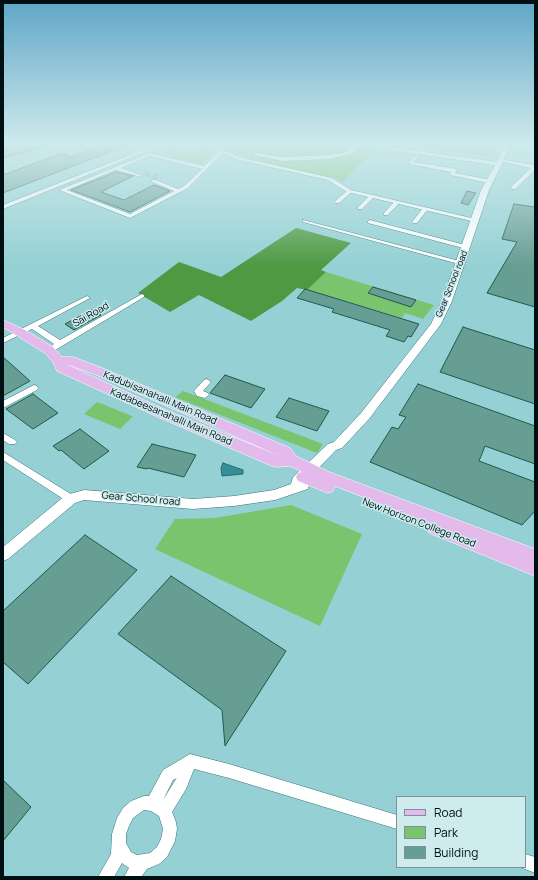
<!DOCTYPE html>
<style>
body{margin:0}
#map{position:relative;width:538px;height:880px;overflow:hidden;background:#95d1d4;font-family:Manrope,sans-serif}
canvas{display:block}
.frame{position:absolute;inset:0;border:4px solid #001012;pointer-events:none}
.legend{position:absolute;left:396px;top:796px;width:130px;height:72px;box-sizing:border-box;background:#ceebed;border:1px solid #7c9395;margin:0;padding:5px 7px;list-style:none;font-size:12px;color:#001012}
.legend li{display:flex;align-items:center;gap:8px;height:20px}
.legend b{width:20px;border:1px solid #7c9395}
</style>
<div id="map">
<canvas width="538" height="880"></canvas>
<div class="frame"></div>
<ul class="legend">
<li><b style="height:5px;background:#e3baeb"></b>Road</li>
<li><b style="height:11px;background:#7ac46d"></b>Park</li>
<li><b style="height:11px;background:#679e94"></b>Building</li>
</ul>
</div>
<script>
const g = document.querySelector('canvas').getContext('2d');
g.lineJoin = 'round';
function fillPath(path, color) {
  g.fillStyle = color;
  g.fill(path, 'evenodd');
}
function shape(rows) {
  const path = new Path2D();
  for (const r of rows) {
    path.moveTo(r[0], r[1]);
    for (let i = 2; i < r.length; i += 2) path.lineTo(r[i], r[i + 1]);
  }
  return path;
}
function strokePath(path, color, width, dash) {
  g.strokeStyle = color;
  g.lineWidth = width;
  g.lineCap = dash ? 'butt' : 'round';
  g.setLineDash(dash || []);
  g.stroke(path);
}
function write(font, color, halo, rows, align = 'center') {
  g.font = font + ' Manrope,sans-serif';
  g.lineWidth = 3;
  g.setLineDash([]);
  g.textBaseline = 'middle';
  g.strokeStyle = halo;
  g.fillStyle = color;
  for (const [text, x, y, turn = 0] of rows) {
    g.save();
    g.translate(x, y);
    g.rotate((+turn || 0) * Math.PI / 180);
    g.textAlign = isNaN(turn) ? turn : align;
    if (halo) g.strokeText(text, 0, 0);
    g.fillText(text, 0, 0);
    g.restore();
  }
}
fillPath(shape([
 [248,143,366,143,377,147,343,182,335,178,250,159,222,149],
 [392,143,496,143,491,151,496,152,494,157],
 [170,148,190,154,180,159,160,153],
 [205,148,215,151,201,164,181,159],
 [326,272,434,305,423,319,405,313,402,318,307,290],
 [183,391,323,444,317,453,175,397],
 [97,402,132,416,133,416,120,429,84,414],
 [291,505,362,534,320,626,155,549,175,519,215,518]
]), '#7ac46d');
fillPath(shape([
 [296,228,351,243,321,270,326,272,307,290,297,288,282,301,251,321,199,295,170,312,138,293,179,262,221,277]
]), '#4e9942');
const water = shape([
 [223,463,243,470,243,474,222,476,221,468,223,463]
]);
fillPath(water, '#339096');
strokePath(water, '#246a6e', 1);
const building = shape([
 [3,143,50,143,50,145,3,158,3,143],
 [105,143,133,143,3,193,3,175,62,153,71,157,105,143],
 [116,172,133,176,101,192,124,200,154,185,170,191,130,212,71,190,116,172],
 [467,191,476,193,468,205,461,203,467,191],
 [514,204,535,207,535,307,487,293,517,242,502,239,514,204],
 [373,287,416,300,411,307,368,293,373,287],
 [305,289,419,324,411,337,408,336,404,342,386,336,390,330,332,312,334,309,297,298,305,289],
 [92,310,101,315,74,330,65,324,92,310],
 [463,327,535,350,535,404,440,372,463,327],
 [3,357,30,381,3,396,3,357],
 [225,375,265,389,251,408,210,393,225,375],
 [418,384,535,426,535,464,485,446,479,461,535,482,535,511,522,525,370,462,392,427,398,429,406,417,399,415,418,384],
 [33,394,58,413,33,429,6,409,33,394],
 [289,398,329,411,317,431,276,417,289,398],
 [80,429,109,451,84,469,61,450,59,451,53,446,80,429],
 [152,444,196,455,184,477,148,468,147,469,137,467,152,444],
 [85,535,137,570,28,684,3,662,3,611,85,535],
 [171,576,286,651,225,746,222,710,118,634,171,576],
 [3,780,31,807,3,841,3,780]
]);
fillPath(building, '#679e94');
strokePath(building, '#1f584e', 1);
strokePath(shape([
 [145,173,161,178]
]), '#7fb4b7', 5.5, [5.5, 2.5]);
const minor = shape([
 [381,146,499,162,502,164,499,166,418,154,419,155,414,162,457,169,455,173,491,180,491,182,489,183,450,175,451,172,409,164,409,162,417,154,379,148,379,147,381,146],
 [220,151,224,152,188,188,130,218,59,190,150,153,204,166,220,151],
 [150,156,202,169,184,186,178,189,156,180,152,180,152,182,174,191,130,214,67,190,116,170,141,177,141,175,121,168,150,156],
 [499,159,535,165,535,170,515,189,511,189,511,187,531,168,499,161,499,159],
 [348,190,353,191,339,203,335,203,335,201,348,190],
 [370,195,375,196,362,209,358,209,358,207,370,195],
 [395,201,400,202,388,215,384,215,384,213,395,201],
 [423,208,428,209,417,223,413,223,412,222,423,208],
 [303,220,463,262,464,263,459,264,303,222,303,220],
 [370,220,469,246,470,247,467,249,368,223,368,221,370,220],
 [142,294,144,295,144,297,52,352,46,352,45,350,54,344,32,329,3,343,3,338,87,296,90,298,38,326,60,340,142,294],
 [207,379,211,382,203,391,208,393,209,395,205,398,197,396,194,391,204,380,207,379],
 [34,385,37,386,38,388,37,390,3,408,3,401,34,385],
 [3,433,15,440,17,442,15,444,9,444,3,440,3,433],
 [3,452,74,496,76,499,74,502,71,503,68,502,3,460,3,452],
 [190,754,229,764,397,815,397,829,229,778,194,769,186,789,172,812,176,822,177,829,175,841,167,857,159,864,147,869,141,877,124,877,129,868,122,863,114,877,98,877,111,854,112,834,117,818,123,808,131,801,144,796,149,796,163,770,190,754],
 [177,778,176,779,163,800,173,780,177,778],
 [144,810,151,811,159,816,163,829,161,839,157,847,150,853,137,855,131,852,126,843,126,834,129,826,133,818,144,810],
 [525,854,535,857,535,873,520,867,525,867,525,854]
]);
const tertiary = shape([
 [160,143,167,143,3,209,3,205,160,143],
 [198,143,205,143,243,158,332,178,351,190,480,220,476,222,347,192,328,180,239,160,198,143],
 [358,143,364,143,350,154,330,159,282,161,253,155,256,153,282,157,330,155,346,152,358,143]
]);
const secondary = shape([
 [504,143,510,143,504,160,489,190,452,301,441,324,369,419,342,448,336,450,306,481,309,485,308,489,275,500,234,506,193,509,84,500,75,503,8,559,3,561,3,547,66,495,84,490,193,499,234,496,274,490,291,484,293,477,328,444,334,442,361,413,431,324,442,301,481,190,498,160,504,143]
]);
const primary = shape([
 [3,320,25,330,53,347,62,357,73,357,102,368,290,448,296,456,329,472,535,549,535,576,429,533,427,528,430,523,335,486,333,491,328,493,298,481,296,477,298,473,302,472,290,466,277,467,272,466,158,417,57,371,53,362,45,353,3,327,3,320],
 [66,364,94,374,280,456,168,411,66,364]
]);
strokePath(minor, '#387275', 1);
strokePath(tertiary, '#387275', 1);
strokePath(secondary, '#387275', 1);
strokePath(primary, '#fff', 1);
fillPath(minor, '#fff');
fillPath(tertiary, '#fff');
fillPath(secondary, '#fff');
fillPath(primary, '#e3baeb');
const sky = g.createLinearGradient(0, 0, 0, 266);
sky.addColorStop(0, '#5fa6c7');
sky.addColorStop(0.54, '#cfeaec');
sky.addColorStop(1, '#cfeaec00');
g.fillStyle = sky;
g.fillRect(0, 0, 538, 266);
write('9px', '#001012', '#ceebed', [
 ["Gear School road",452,284,-68]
]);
write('10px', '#001012', '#ceebed', [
 ["Sai Road",91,315,-30],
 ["Kadubisanahalli Main Road",160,398,23],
 ["Kadabeesanahalli Main Road",171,417,23],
 ["Gear School road",141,499,5],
 ["New Horizon College Road",419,523,21]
]);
</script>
